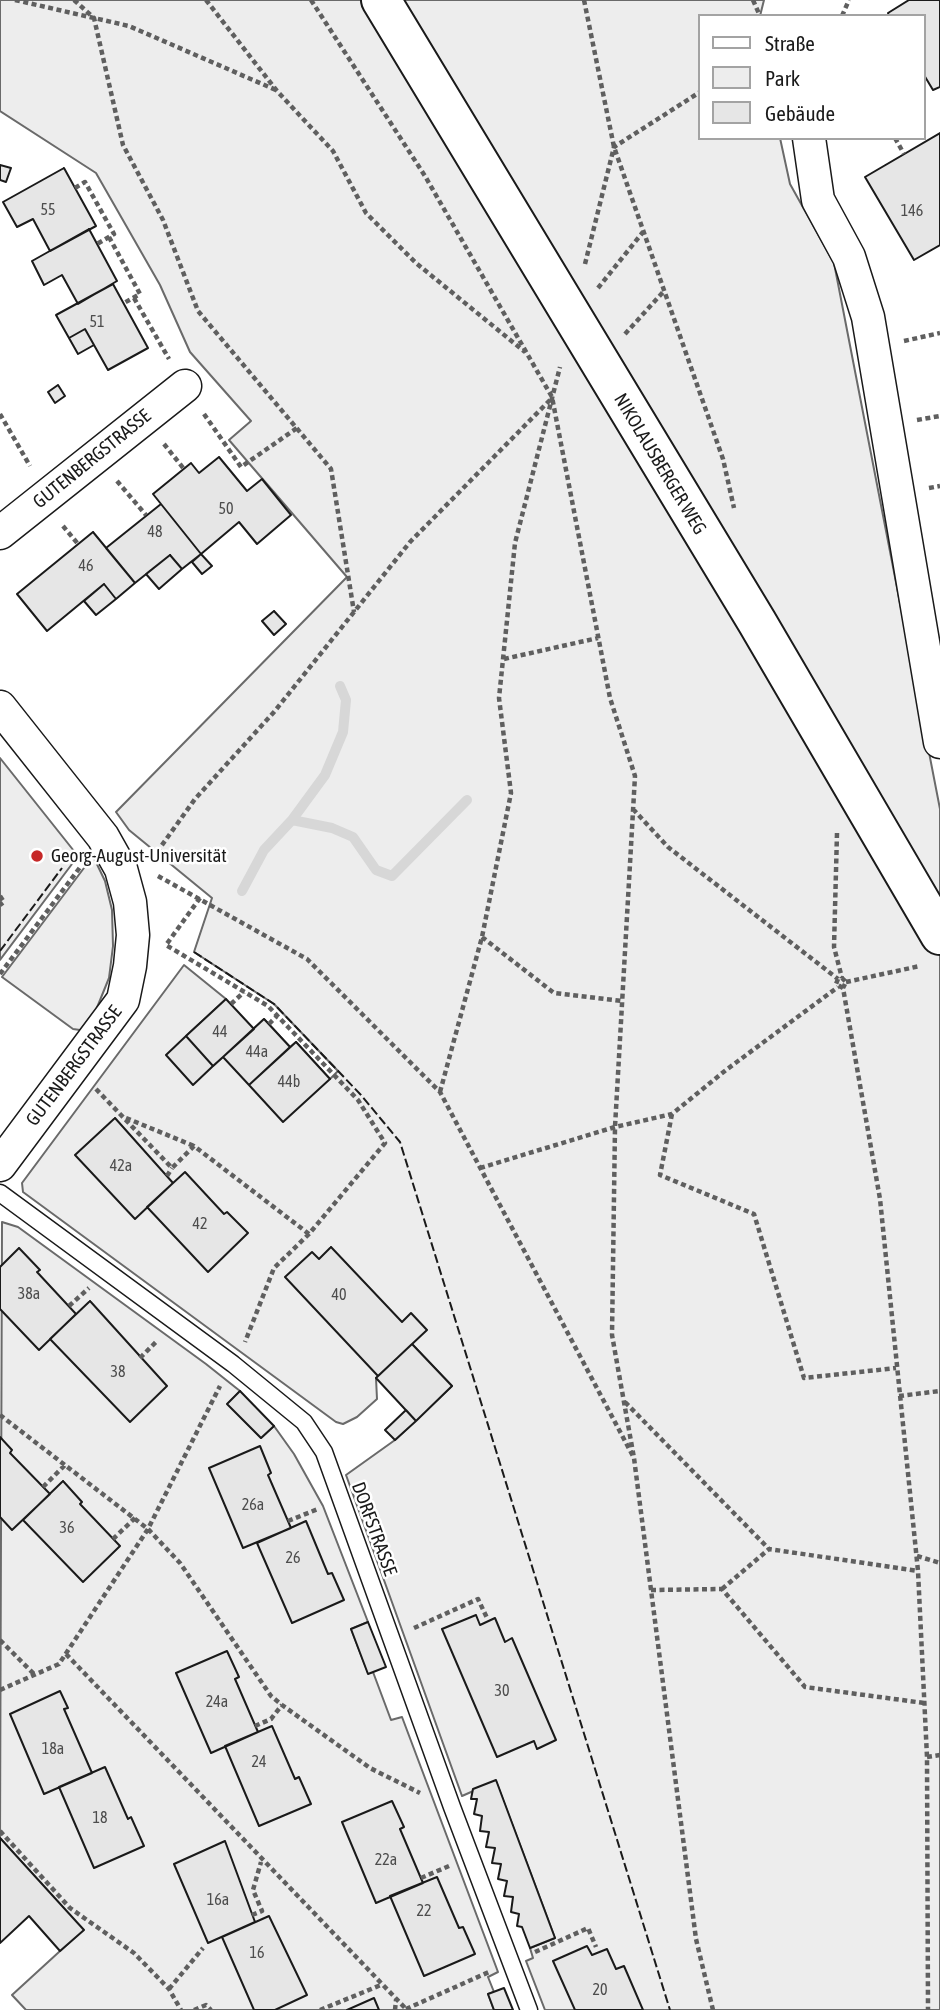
<!DOCTYPE html>
<meta charset="utf-8">
<style>
body{margin:0}
#map{position:relative;width:940px;height:2010px;overflow:hidden;background:#fff;font-family:"Asap Condensed",sans-serif}
canvas{display:block}
.legend{position:absolute;left:698px;top:14px;width:228px;height:126px;box-sizing:border-box;background:#fff;border:2px solid #a3a3a3;margin:0;padding:9px 12px;list-style:none;font-size:21px;color:#1a1a1a}
.legend li{display:flex;align-items:center;gap:14px;height:35px}
.legend b{width:35px;border:2px solid #a3a3a3}
</style>
<div id="map">
<canvas width="940" height="2010"></canvas>
<ul class="legend">
<li><b style="height:9px;background:#fff"></b>Straße</li>
<li><b style="height:19px;background:#ededed"></b>Park</li>
<li><b style="height:19px;background:#e6e6e6"></b>Gebäude</li>
</ul>
</div>
<script>
const g = document.querySelector('canvas').getContext('2d');
g.lineJoin = 'round';
function fillPath(path, color) {
  g.fillStyle = color;
  g.fill(path, 'evenodd');
}
function shape(rows) {
  const path = new Path2D();
  for (const r of rows) {
    path.moveTo(r[0], r[1]);
    for (let i = 2; i < r.length; i += 2) path.lineTo(r[i], r[i + 1]);
  }
  return path;
}
function strokePath(path, color, width, dash) {
  g.strokeStyle = color;
  g.lineWidth = width;
  g.lineCap = dash ? 'butt' : 'round';
  g.setLineDash(dash || []);
  g.stroke(path);
}
function write(font, color, halo, rows, align = 'center') {
  g.font = font + ' "Asap Condensed",sans-serif';
  g.lineWidth = 5;
  g.setLineDash([]);
  g.textBaseline = 'middle';
  g.strokeStyle = halo;
  g.fillStyle = color;
  for (const [text, x, y, turn = 0] of rows) {
    g.save();
    g.translate(x, y);
    g.rotate((+turn || 0) * Math.PI / 180);
    g.textAlign = isNaN(turn) ? turn : align;
    if (halo) g.strokeText(text, 0, 0);
    g.fillText(text, 0, 0);
    g.restore();
  }
}
const green = shape([
 [0,0,764,0,760,16,700,16,700,138,780,138,790,184,834,263,940,809,940,2010,545,2010,526,1961,533,1958,530,1948,555,1938,496,1781,462,1796,346,1475,395,1440,452,1386,412,1344,376,1378,377,1399,357,1417,343,1424,336,1422,23,1192,22,1183,184,965,226,999,186,1036,213,1066,264,1019,290,1047,296,1042,330,1079,338,1071,274,1004,194,952,212,898,129,830,116,812,347,577,229,440,251,421,190,352,160,285,96,173,0,111,0,0],
 [0,758,74,851,75,860,0,960,0,758],
 [93,856,105,881,112,910,113,946,109,978,96,1010,80,1030,73,1029,2,977,93,856],
 [2,1222,18,1227,206,1364,240,1391,228,1404,261,1438,274,1426,294,1454,323,1506,368,1622,351,1629,368,1673,373,1672,391,1720,402,1717,498,1972,488,1977,494,1992,488,1994,494,2010,26,2010,12,1995,83,1930,0,1838,2,1222]
]);
fillPath(green, '#ededed');
strokePath(green, '#6a6a6a', 2);
strokePath(shape([
 [292,820,332,828,353,837,376,870,392,876,467,800],
 [242,891,264,850,292,820,325,775,343,732,346,700,340,686]
]), '#d7d7d7', 10);
const building = shape([
 [909,0,940,0,940,87,933,90,924,75,924,16,889,16,888,13,909,0],
 [940,133,940,245,914,260,865,177,940,133],
 [0,165,11,168,6,182,0,180,0,165],
 [64,168,96,226,50,251,33,219,17,227,3,202,64,168],
 [89,229,117,281,78,304,62,275,44,285,32,261,89,229],
 [113,284,148,348,108,370,85,329,69,338,56,315,113,284],
 [85,329,94,345,78,354,69,338,85,329],
 [58,385,65,396,55,403,48,392,58,385],
 [219,457,247,491,262,479,291,515,257,544,239,522,201,554,153,494,191,463,199,473,219,457],
 [161,504,201,554,182,569,170,555,135,583,106,548,161,504],
 [93,532,135,583,116,599,104,584,47,631,17,594,93,532],
 [201,554,212,566,202,574,192,562,201,554],
 [170,555,182,569,159,589,146,574,170,555],
 [104,584,116,599,96,615,84,601,104,584],
 [274,611,286,624,274,635,262,621,274,611],
 [226,999,254,1029,213,1066,186,1036,226,999],
 [264,1019,290,1047,249,1085,223,1057,264,1019],
 [186,1036,213,1066,193,1085,166,1055,186,1036],
 [296,1042,330,1079,283,1122,249,1085,296,1042],
 [115,1118,173,1183,135,1219,75,1155,115,1118],
 [185,1172,224,1214,227,1212,248,1233,208,1272,147,1207,185,1172],
 [331,1247,402,1322,411,1313,427,1330,378,1376,285,1277,312,1252,319,1259,331,1247],
 [19,1248,40,1270,37,1272,76,1314,39,1350,0,1309,0,1267,19,1248],
 [90,1301,167,1386,130,1422,50,1339,90,1301],
 [412,1344,452,1386,416,1421,376,1378,412,1344],
 [240,1391,274,1426,261,1438,227,1404,240,1391],
 [406,1410,416,1421,395,1440,385,1430,406,1410],
 [0,1437,12,1450,10,1453,50,1494,12,1530,0,1517,0,1437],
 [260,1446,271,1473,268,1475,291,1528,243,1548,209,1468,260,1446],
 [63,1481,82,1502,80,1504,120,1546,83,1582,23,1520,63,1481],
 [306,1521,328,1574,332,1573,344,1600,292,1623,257,1543,306,1521],
 [476,1615,480,1625,495,1618,505,1642,512,1638,556,1740,537,1749,534,1741,497,1757,442,1629,476,1615],
 [368,1622,386,1667,368,1674,351,1629,368,1622],
 [227,1651,239,1677,235,1679,258,1732,211,1753,176,1673,227,1651],
 [60,1691,68,1708,64,1709,92,1773,44,1794,10,1714,60,1691],
 [272,1726,295,1779,299,1777,311,1804,259,1826,225,1746,272,1726],
 [105,1767,128,1819,131,1817,144,1846,94,1868,59,1787,105,1767],
 [496,1780,555,1938,530,1948,522,1927,517,1926,519,1914,511,1912,513,1897,504,1896,507,1881,498,1879,501,1864,492,1863,495,1848,486,1847,489,1832,480,1831,482,1816,474,1814,477,1799,471,1799,473,1789,496,1780],
 [392,1801,404,1827,400,1829,423,1883,376,1903,342,1822,392,1801],
 [0,1838,84,1930,60,1951,29,1916,0,1943,0,1838],
 [225,1841,255,1922,208,1943,174,1864,225,1841],
 [437,1877,459,1928,463,1927,475,1954,424,1976,390,1896,437,1877],
 [269,1916,307,1995,275,2010,254,2010,222,1937,269,1916],
 [587,1946,592,1955,607,1949,616,1969,624,1966,643,2010,575,2010,553,1961,587,1946],
 [504,1988,513,2010,494,2010,488,1994,504,1988],
 [374,1998,379,2010,347,2010,374,1998]
]);
fillPath(building, '#e6e6e6');
strokePath(building, '#1a1a1a', 2);
const service = shape([
 [0,1193,233,1364,304,1422,324,1452,452,1807,529,2010]
]);
const minor = shape([
 [809,138,818,200,849,257,868,317,940,742],
 [0,533,185,386],
 [0,707,103,837,121,869,130,902,133,935,130,966,123,1000,0,1165]
]);
const tertiary = shape([
 [381,0,757,622,940,935]
]);
strokePath(service, '#1a1a1a', 19);
strokePath(minor, '#1a1a1a', 35);
strokePath(tertiary, '#1a1a1a', 42);
strokePath(shape([
 [15,0,129,26,276,90],
 [74,0,94,18,123,145,163,220,198,311,331,469,354,612],
 [206,0,277,91,333,151,366,213,416,263,525,352],
 [311,0,425,176,552,397,610,698,635,776,615,1127,612,1335,634,1458],
 [584,0,614,147,723,459,734,508],
 [753,0,760,16],
 [842,16,849,0],
 [895,138,904,154],
 [75,188,85,182,114,234,97,244],
 [109,237,140,294,124,303],
 [585,264,614,147,700,92],
 [598,288,643,232],
 [134,298,169,359],
 [625,334,664,291],
 [904,341,940,333],
 [0,414,30,466],
 [204,414,241,467,297,428],
 [917,420,940,416],
 [164,444,184,469],
 [117,481,146,515],
 [929,488,940,486],
 [63,526,78,544],
 [504,659,598,638],
 [633,809,668,847,838,979],
 [837,833,834,947,842,978],
 [152,859,195,799,274,712,410,542,552,398],
 [158,876,307,959,440,1092,634,1458,696,1939,713,2010],
 [0,896,4,902,0,905],
 [200,898,166,945,268,1006,358,1100,385,1143,309,1234,274,1268,245,1342],
 [482,937,554,993,622,1001],
 [0,974,81,866],
 [846,982,920,966],
 [843,988,836,984,838,979,842,978,846,982,843,988,880,1199,918,1571,927,1757,928,2010],
 [231,1004,244,992],
 [269,1024,277,1016],
 [96,1089,172,1168,194,1146,309,1234],
 [440,1092,482,937,511,793,499,698,515,543,560,367],
 [672,1114,660,1175,754,1214,804,1378,896,1368],
 [126,1118,194,1146],
 [480,1168,615,1127,672,1114,726,1070,838,987],
 [167,1176,172,1168],
 [69,1306,89,1288],
 [140,1358,157,1341],
 [899,1396,940,1391],
 [625,1402,769,1549],
 [0,1415,148,1529,180,1563,271,1696,282,1705,370,1768,420,1793],
 [43,1487,67,1463],
 [288,1521,318,1509],
 [113,1539,135,1518],
 [917,1556,940,1563],
 [722,1589,769,1549,918,1571],
 [651,1590,722,1589,805,1687,924,1703],
 [414,1628,478,1599,487,1618],
 [0,1640,35,1675],
 [66,1654,407,2010],
 [0,1690,59,1664,148,1529,220,1386],
 [255,1726,271,1719,282,1705],
 [927,1757,940,1755],
 [0,1831,70,1908,134,1953,169,1989,181,2010],
 [421,1878,449,1866],
 [252,1915,262,1911,253,1890,261,1862],
 [535,1952,588,1928,596,1947],
 [169,1989,203,1948],
 [406,2009,489,1972],
 [194,2010,206,2005,211,2010],
 [320,2010,381,1985],
 [395,2010,396,2000]
]), '#5f5f5f', 4.5, [5, 3.5]);
strokePath(service, '#fff', 16);
strokePath(minor, '#fff', 32);
strokePath(tertiary, '#fff', 38);
strokePath(shape([
 [0,951,62,868],
 [194,952,274,1004,361,1095,400,1142,670,2010]
]), '#1a1a1a', 2, [9, 3.5]);
for (const [x, y, r, color] of [
 [37,856,7,"#c62828"]
]) {
  const dot = new Path2D();
  dot.arc(x, y, r, 0, 2 * Math.PI);
  g.fillStyle = color;
  g.fill(dot);
  strokePath(dot, '#fff', 2.5);
}
write('16px', '#4d4d4d', null, [
 ["55",48,210],
 ["146",912,211],
 ["51",97,322],
 ["50",226,509],
 ["48",155,532],
 ["46",86,566],
 ["44",220,1032],
 ["44a",257,1052],
 ["44b",289,1082],
 ["42a",121,1166],
 ["42",200,1224],
 ["38a",29,1294],
 ["40",339,1295],
 ["38",118,1372],
 ["26a",253,1505],
 ["36",67,1528],
 ["26",293,1558],
 ["30",502,1691],
 ["24a",217,1702],
 ["18a",53,1749],
 ["24",259,1762],
 ["18",100,1818],
 ["22a",386,1860],
 ["16a",218,1900],
 ["22",424,1911],
 ["16",257,1953],
 ["20",600,1990]
]);
write('19px', '#1a1a1a', '#fff', [
 ["GUTENBERGSTRASSE",92,459,-39],
 ["NIKOLAUSBERGER WEG",660,464,59],
 ["GUTENBERGSTRASSE",74,1066,-53],
 ["DORFSTRASSE",374,1529,70]
]);
write('19px', '#1a1a1a', '#fff', [
 ["Georg-August-Universität",51,856]
], 'left');
</script>
